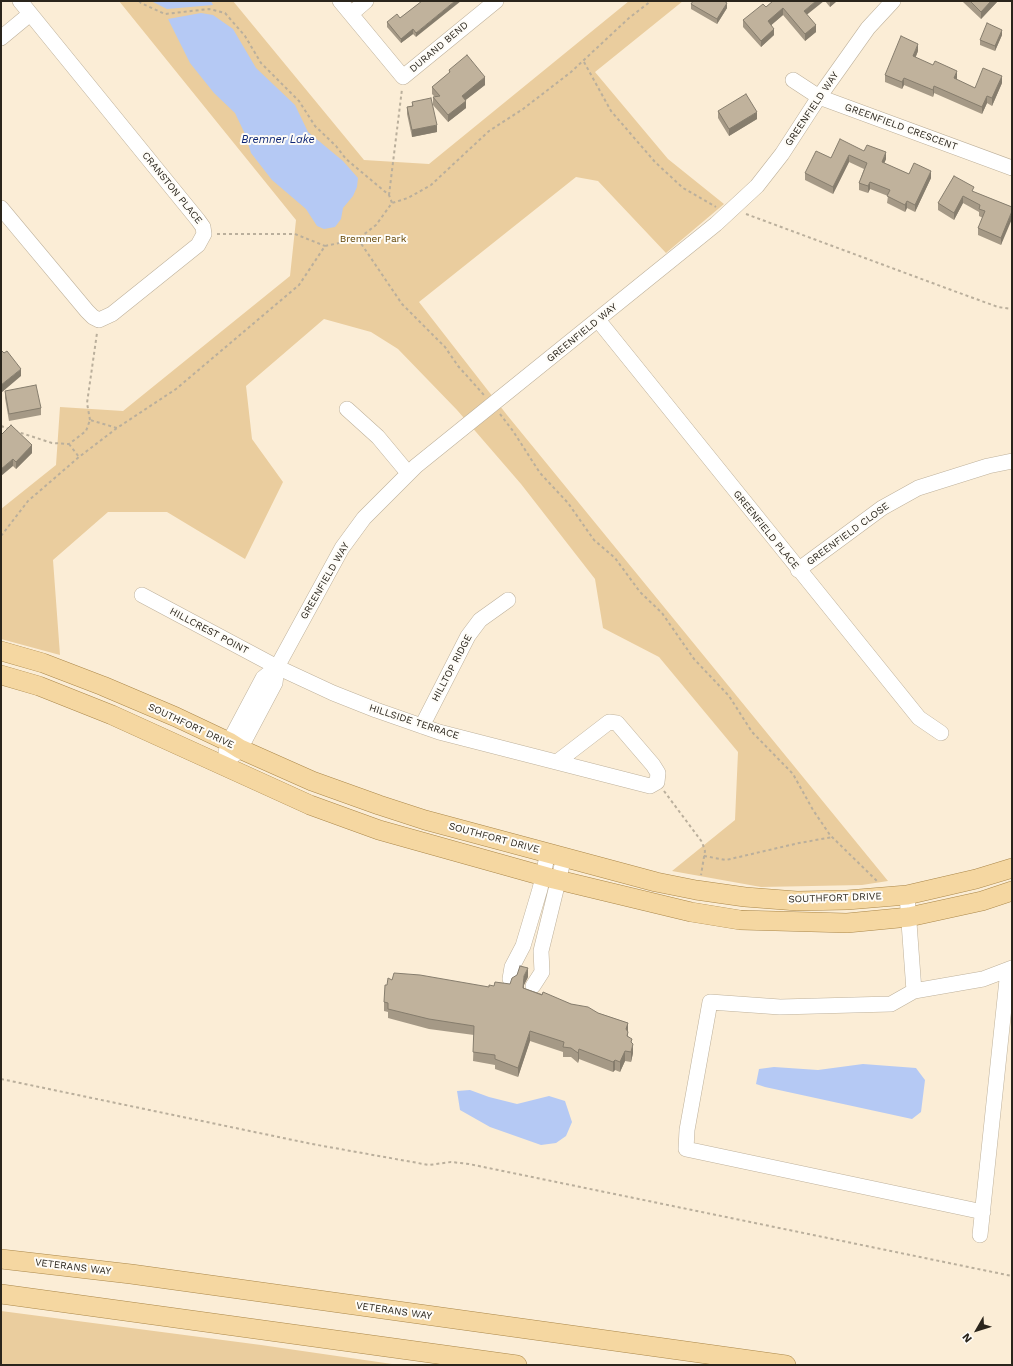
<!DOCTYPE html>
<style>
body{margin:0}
#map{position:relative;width:1013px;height:1366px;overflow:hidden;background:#fbedd6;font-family:"Work Sans",sans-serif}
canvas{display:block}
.frame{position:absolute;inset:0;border:2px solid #2a251c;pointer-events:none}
.north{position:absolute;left:957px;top:1310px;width:40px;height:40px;-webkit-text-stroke:3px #fefcf7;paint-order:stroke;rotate:231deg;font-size:11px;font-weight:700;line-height:16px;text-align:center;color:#2a251c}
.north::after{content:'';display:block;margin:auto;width:14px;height:18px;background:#2a251c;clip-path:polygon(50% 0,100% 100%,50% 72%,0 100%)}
</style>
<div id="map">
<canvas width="1013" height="1366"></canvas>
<div class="frame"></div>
<div class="north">N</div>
</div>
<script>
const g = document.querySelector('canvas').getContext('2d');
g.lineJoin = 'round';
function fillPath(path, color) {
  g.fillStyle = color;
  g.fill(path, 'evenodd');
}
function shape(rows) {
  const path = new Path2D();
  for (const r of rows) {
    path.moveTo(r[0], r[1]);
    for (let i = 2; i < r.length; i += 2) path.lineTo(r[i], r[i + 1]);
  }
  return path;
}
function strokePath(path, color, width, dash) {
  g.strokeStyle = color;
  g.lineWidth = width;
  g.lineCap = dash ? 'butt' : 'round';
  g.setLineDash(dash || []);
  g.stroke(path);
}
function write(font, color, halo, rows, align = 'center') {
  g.font = font + ' "Work Sans",sans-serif';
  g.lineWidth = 4;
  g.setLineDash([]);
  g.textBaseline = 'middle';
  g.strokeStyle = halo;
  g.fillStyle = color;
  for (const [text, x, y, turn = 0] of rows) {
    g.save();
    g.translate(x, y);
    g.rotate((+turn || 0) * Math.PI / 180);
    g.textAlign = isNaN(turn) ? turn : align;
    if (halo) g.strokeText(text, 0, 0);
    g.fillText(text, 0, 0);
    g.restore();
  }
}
fillPath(shape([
 [119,1,233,1,364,160,429,164,629,1,683,1,595,72,668,159,724,204,666,253,598,181,576,177,419,302,507,415,888,881,862,885,761,887,672,871,735,820,738,752,659,657,603,628,595,579,521,484,457,410,398,349,371,332,324,319,246,386,252,439,283,482,245,559,167,512,108,512,53,560,60,655,1,639,1,509,56,465,60,407,123,411,290,276,296,220],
 [1,1311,261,1345,399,1365,1,1365]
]), '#eacd9e');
fillPath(shape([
 [151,1,211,1,213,5,167,9],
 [201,13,213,15,233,29,256,68,295,105,308,132,343,161,358,178,357,187,353,196,343,208,341,219,335,227,324,229,317,226,306,209,272,180,251,153,245,134,235,113,214,93,190,63,168,19],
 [863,1064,916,1068,925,1080,921,1112,912,1119,765,1087,756,1084,759,1069,774,1067,818,1070],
 [470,1090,489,1097,517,1104,549,1096,565,1101,572,1122,566,1136,556,1143,541,1145,490,1127,460,1110,457,1091]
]), '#b5c9f4');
const minor = shape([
 [340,1,403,77,496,1],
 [351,14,366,1],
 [1,38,30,14],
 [793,80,819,97,1012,168],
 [1,208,87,311,93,317,99,320,112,314,198,245,204,234,203,227,198,220,20,1],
 [598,320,919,718,941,733],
 [347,409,378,437,408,473],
 [798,570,882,508,918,488,988,466,1012,461],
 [142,595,277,667,333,693,376,710,439,732,650,786,657,782,658,773,653,765,617,723,609,722,557,762],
 [422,726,468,636,480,620,508,600],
 [226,752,229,742,263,678,277,667],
 [223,765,240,749,275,683,277,667,342,548,364,518,416,466,716,224,757,186,782,154,819,97,868,28,893,1],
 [907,895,914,991],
 [510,979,512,967,523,946,540,889,548,852],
 [533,986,542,972,541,951,564,857],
 [983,1212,686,1149,687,1130,710,1002,780,1007,891,1004,914,991,983,979,1012,968],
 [980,1235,1008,970]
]);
const major = shape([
 [1,651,43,663,103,686,176,717,229,742,240,749,312,781,379,805,425,820,656,882,696,890,745,897,797,901,847,900,907,895,976,879,1012,868],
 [1,675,39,686,112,715,310,805,379,830,554,879,691,912,740,920,847,923,909,917,982,901,1012,891],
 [1,1259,131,1274,786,1365],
 [1,1294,517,1365]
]);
strokePath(minor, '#beb19b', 16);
strokePath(major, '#aa874a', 20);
strokePath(shape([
 [139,1,141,3,165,14,209,9,225,13,245,36,261,63,299,101,315,126,336,146,346,159,389,195,392,203],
 [584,62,611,111,655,162,683,188,716,207],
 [389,195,402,89],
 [746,214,954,291,998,307,1012,309],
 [217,234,295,234,325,246],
 [358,239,402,304,445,347,458,366,484,395],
 [500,414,513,431,540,473,568,503,594,540,615,558,640,592,662,613,694,659,729,696,752,732,793,774,813,810,830,835,878,882],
 [90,420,87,403,97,333],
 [1,426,9,429],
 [15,431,52,443,69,444,86,431,90,420,117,428,176,389,299,285,325,246,358,239,376,225,392,203,408,198,431,185,489,131,523,109,571,72,629,18,651,1],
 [69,444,79,457],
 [1,536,28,501,79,457,117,428],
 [664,791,702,842,705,851,701,875],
 [704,856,726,860,799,843,833,837],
 [1,1079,312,1144,429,1165,451,1162,469,1164,1012,1276]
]), '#baaf9c', 2, [3, 3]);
strokePath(minor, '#fff', 15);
strokePath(major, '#f5d7a1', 19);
fillPath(shape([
 [422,1,416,37,413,34,401,43,387,27,387,22,400,18],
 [773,1,807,15,816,32,805,41,783,15,771,25,774,35,761,47,743,27,743,20,766,7],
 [825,1,837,1,830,7],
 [963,1,997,1,997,2,981,19,963,2],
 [691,4,727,8,717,24,691,9],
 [1002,35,995,51,980,45,980,40],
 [918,51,915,58,957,78,957,80,975,88,1002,83,992,106,987,103,982,114,934,93,933,97,904,85,902,89,885,82,885,75],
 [449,70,485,85,465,100,466,108,448,122,433,105,433,97,435,97,432,94,432,87,449,73],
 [412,102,437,132,412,137,407,114,407,107,412,106],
 [718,111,757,119,729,136,718,118],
 [864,151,886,159,884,163,909,174,931,178,915,212,907,208,905,212,887,203,888,196,870,189,868,193,859,190,859,183,864,169,849,162,833,194,805,180,805,173,831,158],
 [974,192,1012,207,1001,245,978,235,978,228,983,218,979,216,979,212,963,203,954,220,938,210,938,203],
 [5,391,41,408,41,415,9,421,5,398],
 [1,435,32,453,16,469,13,466],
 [528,977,524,985,524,988,628,1023,628,1036,632,1043,633,1053,631,1062,625,1061,620,1072,615,1070,613,1072,579,1059,578,1063,571,1057,563,1057,563,1052,530,1041,518,1077,495,1069,495,1065,473,1061,474,1035,429,1029,388,1018,388,1012,384,1011,384,1002,387,985,392,980,489,987,494,986,510,984]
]), '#a59986');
fillPath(shape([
 [455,1,461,1,416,37,416,33],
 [816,1,824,1,804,17,804,11],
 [830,1,837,1,830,7],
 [991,1,997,1,997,2,981,19,981,12],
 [727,3,727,8,717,24,717,19],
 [783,8,783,15,768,28,768,21],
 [816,25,816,32,805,41,805,34],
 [413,29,413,34,401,43,401,39],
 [774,29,774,35,761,47,761,41],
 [1002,30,1002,35,995,51,995,46],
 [918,44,918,51,913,64,913,56],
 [957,71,957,78,954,86,954,78],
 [1002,76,1002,83,992,106,992,98],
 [485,77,485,85,462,103,462,96],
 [904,78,904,85,902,89,902,82],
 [934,86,934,93,933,97,933,90],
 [987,96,987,103,982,114,982,107],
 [466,101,466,108,448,122,448,115],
 [757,112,757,119,729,136,729,129],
 [437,125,437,132,412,137,412,130],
 [886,152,886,159,882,169,882,162],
 [849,155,849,162,833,194,833,187],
 [931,171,931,178,915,212,915,205],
 [870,182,870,189,868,193,868,186],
 [963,196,963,203,954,220,954,213],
 [907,201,907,208,905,212,905,205],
 [1012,211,1012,219,1001,245,1001,238],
 [21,369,21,376,1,393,1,385],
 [32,445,32,453,16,469,16,462],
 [13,459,13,466,1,476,1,469],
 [528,968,528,977,524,985,523,997,523,988,524,976],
 [628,1023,628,1032,626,1029],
 [530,1031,530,1041,518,1077,518,1068],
 [633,1044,633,1053,631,1062,631,1052],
 [579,1049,579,1059,578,1063,578,1053],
 [625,1051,625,1061,620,1072,620,1062],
 [615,1060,615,1070,613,1072,613,1062]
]), '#867d6d');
const building = shape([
 [422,1,455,1,416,33,413,29,401,39,387,22,397,14,400,18,422,1],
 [693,1,724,1,727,3,717,19,691,4,693,1],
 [773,1,816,1,804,11,816,25,805,34,783,8,768,21,774,29,761,41,743,20,763,4,766,7,773,1],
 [970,1,991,1,981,12,970,1],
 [987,23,1002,30,995,46,980,40,987,23],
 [901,36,918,44,913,56,933,65,935,61,957,71,954,78,975,88,983,68,1002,76,992,98,987,96,982,107,934,86,933,90,904,78,902,82,885,75,901,36],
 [467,55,485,77,462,96,466,101,448,115,433,97,440,96,432,87,450,72,449,70,467,55],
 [746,94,757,112,729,129,718,111,746,94],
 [431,98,437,125,412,130,407,107,413,106,412,102,431,98],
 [840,139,864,151,867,145,886,152,882,162,909,174,914,163,931,171,915,205,907,201,905,205,887,196,890,190,870,182,868,186,859,183,867,163,849,155,833,187,805,173,816,151,831,158,840,139],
 [954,176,974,187,972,191,1012,207,1012,211,1001,238,978,228,985,211,979,209,980,205,963,196,954,213,938,203,954,176],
 [1,350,4,353,7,351,21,369,1,385,1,350],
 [36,385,41,408,9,414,5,391,36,385],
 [11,425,32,445,16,462,13,459,1,469,1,435,11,425],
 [520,966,528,968,524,976,523,988,542,995,543,992,571,1004,588,1007,598,1013,628,1023,626,1029,628,1032,627,1036,632,1039,631,1042,633,1044,631,1052,625,1051,620,1062,615,1060,613,1062,579,1049,578,1053,571,1048,563,1047,564,1042,530,1031,518,1068,495,1059,495,1055,473,1052,474,1026,429,1019,388,1009,388,1003,384,1002,385,985,387,985,388,978,392,980,394,973,420,975,489,987,489,985,494,986,495,982,510,984,512,978,517,975,520,966]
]);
fillPath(building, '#c0b29c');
strokePath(building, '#867d6d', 1);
write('10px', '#2a251c', '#fefcf7', [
 ["DURAND BEND",439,47,-40],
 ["GREENFIELD WAY",812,109,-56],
 ["GREENFIELD CRESCENT",901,127,20],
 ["CRANSTON PLACE",172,188,51],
 ["GREENFIELD WAY",582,333,-39],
 ["GREENFIELD PLACE",766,530,51],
 ["GREENFIELD CLOSE",848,534,-36],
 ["GREENFIELD WAY",325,581,-60],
 ["HILLCREST POINT",209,631,28],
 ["HILLTOP RIDGE",452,668,-62],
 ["HILLSIDE TERRACE",414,722,18],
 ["SOUTHFORT DRIVE",191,726,25],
 ["SOUTHFORT DRIVE",494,838,15],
 ["SOUTHFORT DRIVE",835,898,-2],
 ["VETERANS WAY",73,1267,7],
 ["VETERANS WAY",394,1311,8]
]);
write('10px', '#624403', '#fefcf7', [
 ["Bremner Park",373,239]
]);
write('italic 11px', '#0d2675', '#fefcf7', [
 ["Bremner Lake",278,140]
]);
</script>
